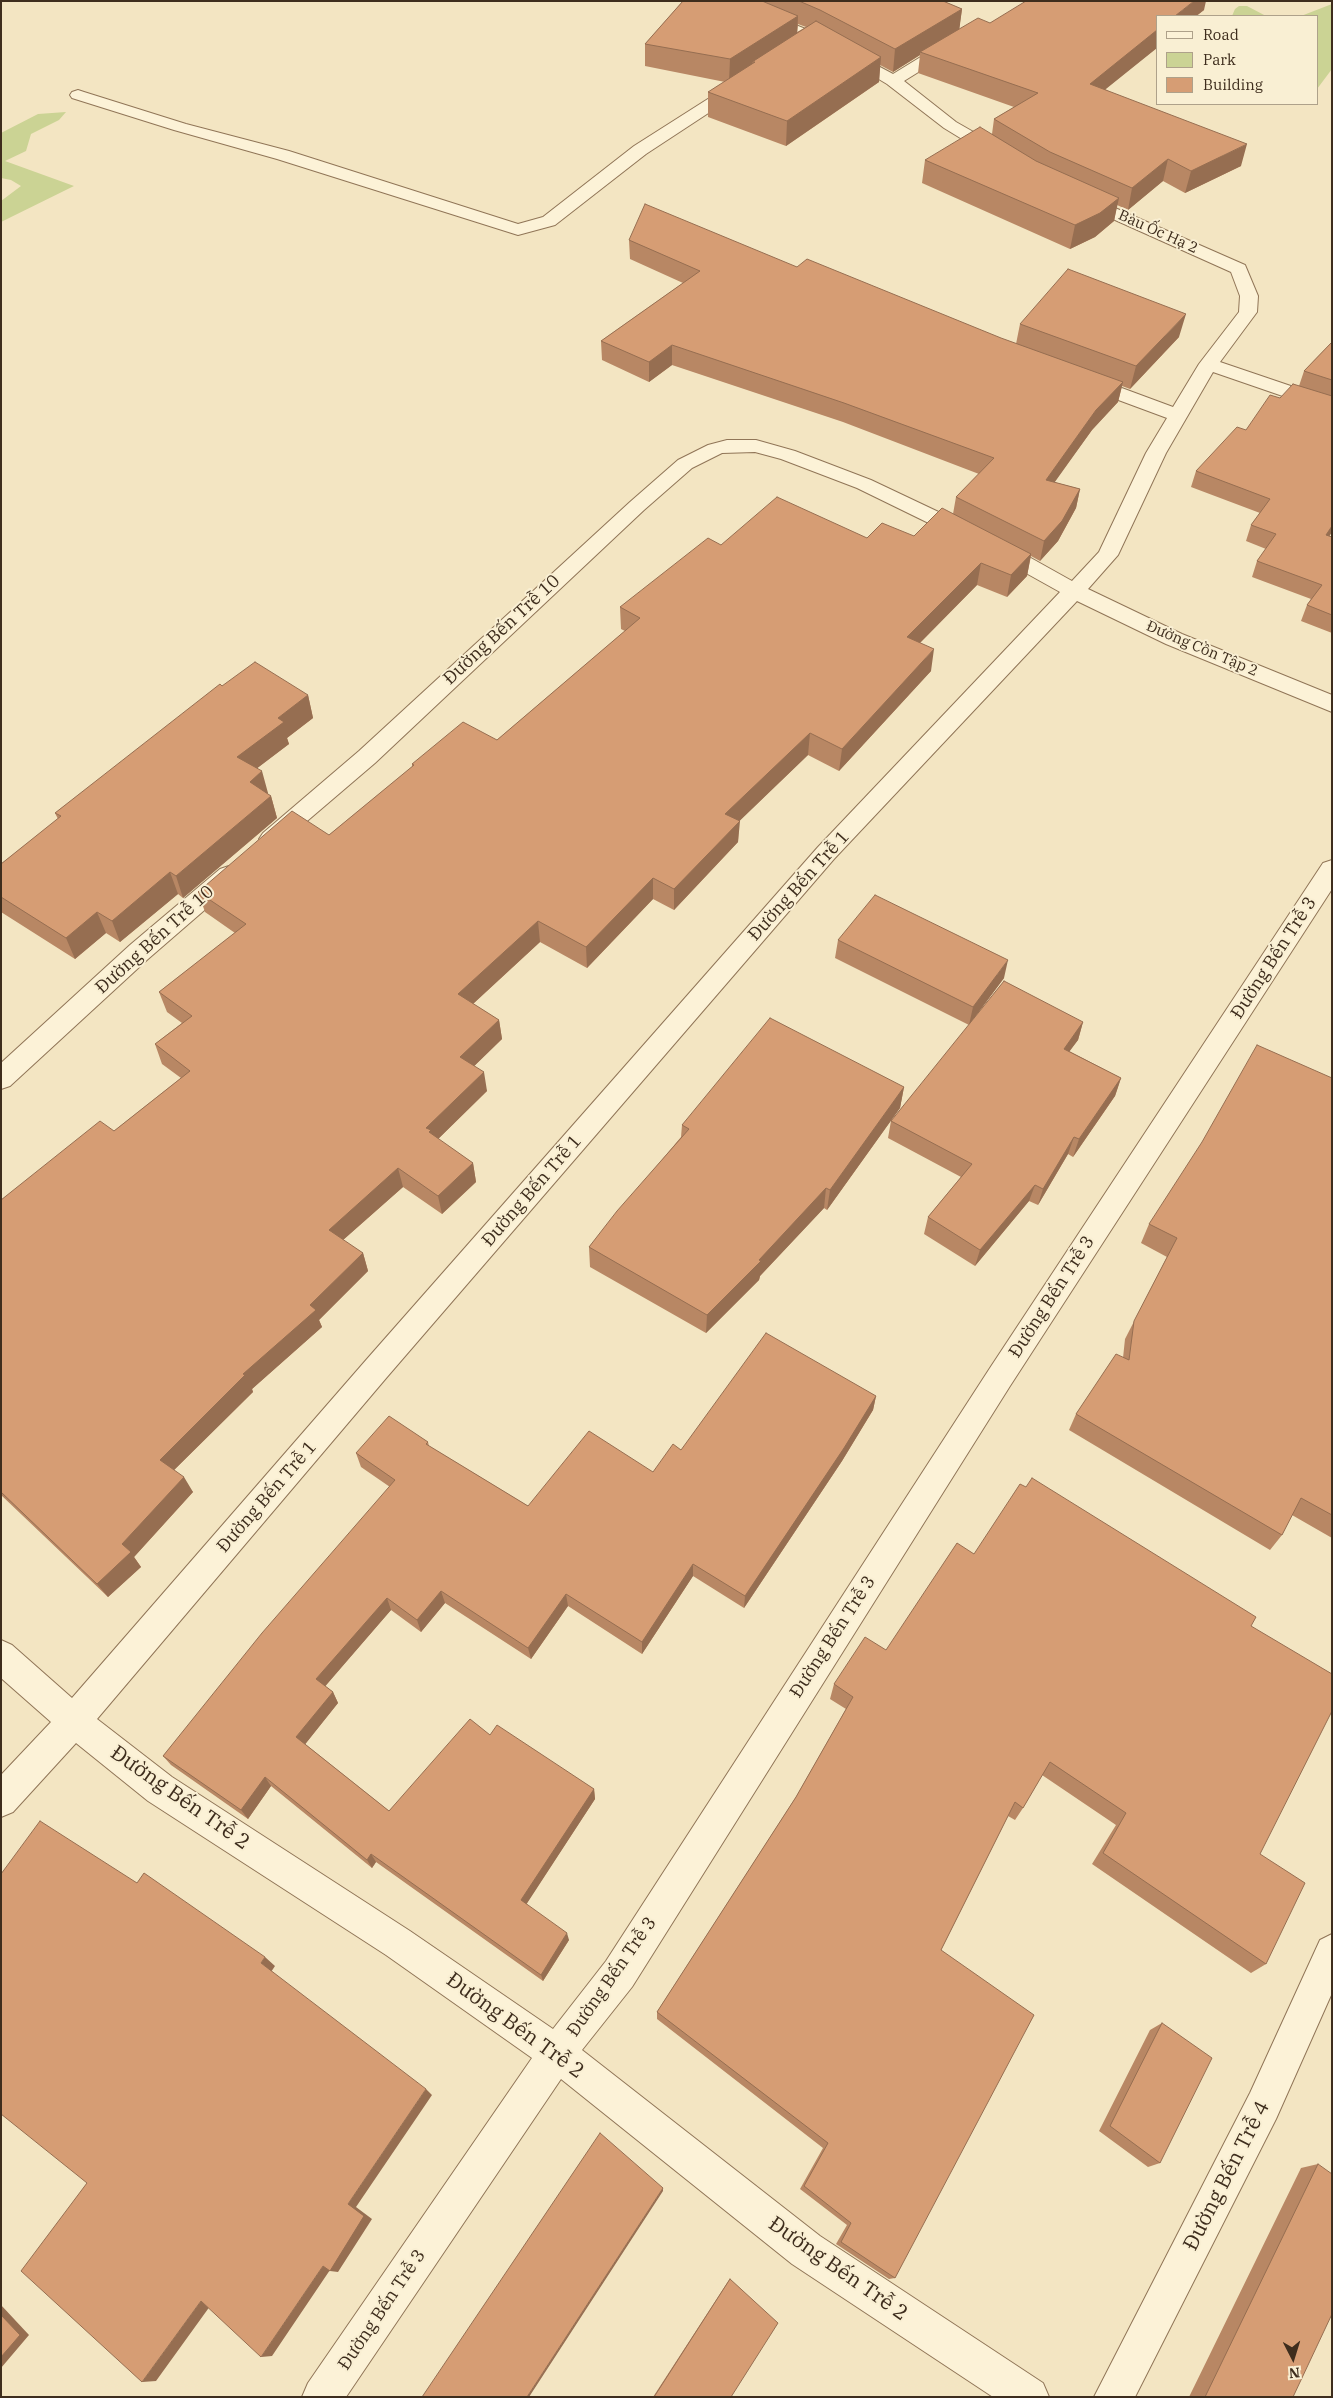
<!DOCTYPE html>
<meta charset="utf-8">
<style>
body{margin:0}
#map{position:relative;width:1333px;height:2398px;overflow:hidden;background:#f3e5c2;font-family:"IBM Plex Serif",serif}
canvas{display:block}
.frame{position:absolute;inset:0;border:2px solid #3e2d1d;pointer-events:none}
.legend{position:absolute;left:1156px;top:15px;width:162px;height:90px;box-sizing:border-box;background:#f9efd3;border:1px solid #aea18a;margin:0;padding:6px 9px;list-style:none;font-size:15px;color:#3e2d1d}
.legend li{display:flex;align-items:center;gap:10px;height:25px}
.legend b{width:25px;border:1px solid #aea18a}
.north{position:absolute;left:1268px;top:2333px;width:50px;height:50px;-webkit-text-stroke:4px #f9efd3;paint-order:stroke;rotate:175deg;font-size:14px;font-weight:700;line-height:20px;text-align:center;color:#3e2d1d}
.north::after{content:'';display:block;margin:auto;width:18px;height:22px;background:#3e2d1d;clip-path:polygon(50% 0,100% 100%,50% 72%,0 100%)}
</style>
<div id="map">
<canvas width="1333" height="2398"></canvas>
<div class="frame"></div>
<ul class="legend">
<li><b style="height:6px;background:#fcf2d7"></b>Road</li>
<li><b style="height:14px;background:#cbd394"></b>Park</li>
<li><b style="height:14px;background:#d69d74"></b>Building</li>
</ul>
<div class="north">N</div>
</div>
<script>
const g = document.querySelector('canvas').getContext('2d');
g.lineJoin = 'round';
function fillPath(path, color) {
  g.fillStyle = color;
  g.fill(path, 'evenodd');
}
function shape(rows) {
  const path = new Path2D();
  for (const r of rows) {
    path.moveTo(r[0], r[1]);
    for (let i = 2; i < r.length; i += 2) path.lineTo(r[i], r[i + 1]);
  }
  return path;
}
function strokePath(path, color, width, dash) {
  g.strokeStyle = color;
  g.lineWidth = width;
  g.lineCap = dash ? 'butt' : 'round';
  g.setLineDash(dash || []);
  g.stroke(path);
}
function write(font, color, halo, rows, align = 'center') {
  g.font = font + ' "IBM Plex Serif",serif';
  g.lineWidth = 4;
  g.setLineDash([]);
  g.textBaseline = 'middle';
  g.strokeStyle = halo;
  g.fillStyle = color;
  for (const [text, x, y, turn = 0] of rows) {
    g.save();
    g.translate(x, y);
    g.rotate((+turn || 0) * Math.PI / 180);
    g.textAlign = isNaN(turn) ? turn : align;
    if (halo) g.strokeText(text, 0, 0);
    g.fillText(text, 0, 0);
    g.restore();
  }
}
fillPath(shape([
 [1332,4,1332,69,1317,89,1317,16,1301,16],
 [1239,6,1247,6,1266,16,1232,16,1235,9],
 [66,112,59,120,31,134,26,151,5,161,74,186,1,222,1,201,21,186,11,180,1,178,1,133,38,114]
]), '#cbd394');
const minor = shape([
 [715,1,736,1,818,34,893,74,945,42,957,42,959,45,957,48,904,81,956,122,1005,150,1007,154,1005,158,993,158,944,128,887,84,862,69,808,40,717,4,715,1],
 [739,81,745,83,747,86,745,89,646,154,555,225,518,235,277,159,174,130,72,98,70,95,72,92,78,90,84,92,186,124,289,151,518,224,543,217,634,146,733,83,739,81],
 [1081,193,1245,265,1258,296,1257,312,1220,362,1332,400,1332,413,1213,372,1166,453,1118,555,1088,589,1182,634,1332,695,1332,712,1166,644,1077,601,834,859,387,1377,97,1719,172,1777,410,1931,553,2029,606,1961,990,1368,1323,863,1332,860,1332,889,1010,1386,632,1987,582,2050,820,2236,1043,2383,1049,2397,993,2397,792,2264,561,2079,346,2397,302,2397,308,2383,532,2058,386,1955,148,1801,76,1743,13,1812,1,1817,1,1775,51,1722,1,1678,1,1640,12,1645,72,1698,367,1359,818,847,1060,592,990,553,857,488,781,459,755,452,722,453,692,468,644,510,375,763,279,845,271,848,263,845,259,839,263,833,359,751,630,502,678,460,708,445,727,440,756,440,795,451,871,480,1004,543,1072,581,1099,552,1146,453,1167,418,1078,385,1075,381,1078,377,1092,377,1173,407,1199,364,1239,312,1240,296,1231,272,1075,202,1072,198,1075,194,1081,193],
 [229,866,238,869,241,875,238,881,148,959,10,1086,1,1089,1,1063,130,945,220,869,229,866],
 [1332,1934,1332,1993,1276,2119,1135,2397,1094,2397,1250,2093,1320,1940,1332,1934]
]);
strokePath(minor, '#907557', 2);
fillPath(minor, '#fcf2d7');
fillPath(shape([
 [683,1,943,1,962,9,959,29,990,23,1204,10,1105,89,1241,166,1185,193,1163,181,1128,210,1117,205,1114,221,1095,237,1070,249,922,183,925,160,992,134,994,119,1014,107,918,73,920,55,893,72,880,65,879,82,786,146,708,117,708,92,725,82,645,66,645,44],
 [798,24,806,27,797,32],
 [629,240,797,267,1016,344,1020,324,1179,337,1130,389,1122,386,1118,402,1092,430,1054,482,1080,489,1076,508,1058,541,1040,561,1031,556,1027,576,1007,597,977,585,920,643,931,671,839,771,808,755,739,821,738,842,674,910,653,899,587,968,540,942,473,1004,499,1020,502,1039,474,1066,487,1091,438,1139,473,1163,476,1182,442,1214,403,1187,343,1240,363,1253,368,1271,319,1320,322,1327,252,1389,253,1392,174,1470,193,1492,134,1557,141,1567,108,1597,1,1495,1,1200,114,1131,181,1078,162,1064,155,1044,182,1023,167,1012,159,992,235,933,205,912,198,892,329,835,412,767,412,764,497,740,625,631,621,629,620,607,721,545,914,536,953,514,956,497,979,474,843,422,672,365,649,382,602,360,601,341,683,283,630,259],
 [1332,342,1332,532,1329,536,1332,537,1332,633,1301,621,1307,605,1311,599,1252,577,1257,561,1266,549,1246,541,1251,525,1260,513,1191,487,1196,471,1246,430,1280,398,1299,386,1304,371],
 [222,686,308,695,313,718,287,738,289,744,257,768,268,794,271,796,277,818,183,898,178,894,120,942,106,933,75,959,1,912,1,864,58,819,55,813],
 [838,940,1004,978,969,1025,835,958],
 [1083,1022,1078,1040,1069,1051,1121,1078,1115,1096,1073,1157,1068,1154,1038,1205,1029,1201,975,1266,924,1234,928,1217,961,1177,888,1138,891,1121],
 [1332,1078,1332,1538,1292,1515,1282,1535,1270,1550,1069,1430,1076,1414,1123,1358,1125,1339,1167,1257,1141,1243,1149,1224],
 [904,1087,900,1108,827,1210,824,1208,760,1276,759,1280,706,1333,590,1267,589,1247,681,1137,682,1125],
 [876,1396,873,1410,842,1461,744,1608,693,1576,642,1654,568,1606,531,1659,445,1603,421,1632,391,1610,325,1686,333,1692,338,1703,305,1744,389,1811,490,1735,594,1789,595,1799,526,1904,569,1940,543,1981,376,1862,372,1868,271,1786,248,1819,171,1765,163,1756,390,1487,361,1467,356,1453,428,1442,429,1446,528,1506,653,1472,681,1450],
 [974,1554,1251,1626,1260,1854,1266,1964,1251,1973,1092,1864,1116,1825,1042,1775,1023,1808,1015,1820,1008,1816,941,1950,895,2278,889,2279,836,2244,847,2225,800,2189,823,2148,657,2019,657,2012,796,1797,846,1709,830,1699,834,1684,886,1650],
 [1162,2023,1160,2163,1148,2167,1099,2131,1150,2030],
 [1318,2164,1293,2397,1189,2397,1301,2168],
 [730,2279,731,2397,653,2397,729,2280]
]), '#b88764');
fillPath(shape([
 [1194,1,1206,1,1204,10,1196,16,1175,16],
 [962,9,959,32,920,52,920,55,893,72,895,49],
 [798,16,797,38,755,62,752,62,752,67,729,82,730,59],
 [1157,30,1157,48,1086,105,1090,84],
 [881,57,879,82,786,146,787,121],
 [1247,144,1241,166,1185,193,1191,171],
 [1168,159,1163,181,1128,210,1132,188],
 [1119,198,1114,221,1095,237,1070,249,1075,225],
 [1186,314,1179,337,1130,389,1136,366],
 [672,345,672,365,649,382,649,362],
 [1123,382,1118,402,1092,430,1042,500,1046,480,1096,410],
 [1080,489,1076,508,1058,541,1040,561,1044,541],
 [1332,526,1332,532,1320,551,1326,535],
 [1031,554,1027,576,1007,597,1011,575],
 [981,563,977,585,904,659,907,637],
 [934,649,931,671,839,771,842,749],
 [308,695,313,718,287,738,289,744,243,779,237,757,278,718],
 [810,733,808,755,725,835,725,814],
 [262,771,268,793,256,804,250,782],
 [271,796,277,818,183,898,176,876],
 [740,821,738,842,674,910,674,889],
 [170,872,178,894,120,942,112,921],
 [653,878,653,899,587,968,586,947],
 [97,912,106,933,75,959,66,938],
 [538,921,540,942,462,1014,458,994],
 [1008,960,1004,978,969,1025,973,1007],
 [499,1020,502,1039,463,1077,460,1057],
 [1083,1022,1078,1040,1058,1067,1064,1049],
 [484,1072,487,1091,433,1144,426,1128],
 [1121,1078,1115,1096,1073,1157,1079,1139],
 [904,1087,900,1108,827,1210,830,1190],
 [1074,1137,1068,1154,1038,1205,1043,1189],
 [473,1163,476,1182,442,1214,438,1196],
 [398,1168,403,1187,334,1248,329,1230],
 [1035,1185,1029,1201,975,1266,980,1250],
 [826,1188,824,1208,760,1276,759,1280,706,1333,707,1315],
 [363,1253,368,1271,319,1320,322,1327,252,1389,253,1392,169,1475,160,1460,310,1305],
 [876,1396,873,1410,842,1461,744,1608,745,1596],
 [184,1477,193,1492,134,1557,141,1567,108,1597,97,1584,122,1544],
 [693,1564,693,1576,642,1654,642,1642],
 [441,1591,445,1603,421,1632,417,1620],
 [566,1594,568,1606,531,1659,528,1648],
 [387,1598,391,1610,322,1690,316,1679],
 [333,1692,338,1703,303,1747,296,1737],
 [265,1777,271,1786,248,1819,241,1810],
 [594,1789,595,1799,524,1908,521,1900],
 [371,1854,376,1862,372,1868,367,1860],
 [567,1933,569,1940,543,1981,541,1975],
 [265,1957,275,1966,271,1972,261,1963],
 [426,2089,432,2095,356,2207,372,2219,338,2272,330,2271,348,2204],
 [663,2188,663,2191,529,2397,527,2397],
 [323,2266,332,2267,272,2356,261,2357],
 [201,2301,213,2302,156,2381,142,2382],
 [1,2305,29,2335,1,2368]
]), '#966e51');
const building = shape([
 [683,1,762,1,798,16,730,59,645,44,683,1],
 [799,1,943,1,962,9,895,49,820,10,799,1],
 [1026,1,1194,1,1175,16,1157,16,1157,30,1090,84,1247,144,1191,171,1168,159,1132,188,1050,152,994,119,1038,93,920,52,978,18,990,23,1026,1],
 [816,21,881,57,787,121,708,92,755,62,752,62,816,21],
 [980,127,1036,161,1119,198,1100,213,1075,225,925,160,980,127],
 [645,204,797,267,807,259,1001,338,1123,382,1096,410,1046,480,1080,489,1062,521,1044,541,956,497,994,458,844,403,672,345,649,362,601,341,700,271,629,240,645,204],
 [1068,269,1186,314,1136,366,1020,324,1068,269],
 [1332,342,1332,380,1304,371,1332,342],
 [1293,384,1332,396,1332,526,1326,535,1332,537,1332,615,1307,605,1322,585,1257,561,1276,534,1251,525,1270,499,1196,471,1237,427,1246,430,1270,395,1280,398,1293,384],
 [777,497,867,538,882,523,914,536,942,508,1031,554,1011,575,981,563,907,637,934,649,842,749,810,733,725,814,740,821,674,889,653,878,586,947,538,921,458,994,499,1020,460,1057,484,1072,426,1128,431,1130,429,1132,473,1163,438,1196,398,1168,329,1230,363,1253,310,1305,316,1310,243,1374,245,1375,160,1460,184,1477,122,1544,131,1552,97,1584,1,1492,1,1200,100,1121,114,1131,190,1071,155,1044,192,1016,159,992,246,924,198,892,292,811,329,835,414,765,412,764,463,722,497,740,640,618,620,607,708,538,721,545,777,497],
 [255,662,308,695,278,718,284,722,237,757,262,771,250,782,271,796,176,876,170,872,112,921,97,912,66,938,1,897,1,864,61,816,55,813,220,684,222,686,255,662],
 [875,895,1008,960,973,1007,838,940,875,895],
 [1004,981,1083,1022,1064,1049,1121,1078,1079,1139,1074,1137,1043,1189,1035,1185,980,1250,928,1217,972,1164,891,1121,1004,981],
 [770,1018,904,1087,830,1190,826,1188,759,1260,761,1261,707,1315,589,1247,617,1211,689,1129,682,1125,770,1018],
 [1257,1045,1332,1078,1332,1515,1301,1498,1282,1535,1076,1414,1116,1354,1129,1360,1134,1321,1177,1238,1149,1224,1202,1142,1257,1045],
 [766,1333,876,1396,844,1448,745,1596,693,1564,642,1642,566,1594,528,1648,441,1591,417,1620,387,1598,316,1679,333,1692,296,1737,389,1811,470,1719,490,1735,497,1725,594,1789,521,1900,567,1933,541,1975,371,1854,367,1860,265,1777,241,1810,163,1756,262,1633,395,1480,356,1453,389,1416,428,1442,426,1444,528,1506,589,1431,653,1472,673,1444,681,1450,766,1333],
 [1032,1478,1256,1617,1251,1626,1332,1674,1332,1711,1260,1854,1305,1883,1266,1964,1103,1853,1126,1813,1050,1762,1023,1808,1015,1802,941,1950,1034,2015,895,2278,841,2242,851,2223,804,2186,828,2143,657,2012,796,1797,853,1697,834,1684,865,1637,886,1650,957,1543,974,1554,1020,1484,1026,1487,1032,1478],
 [40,1821,137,1883,144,1873,265,1957,261,1963,426,2089,348,2204,364,2216,330,2271,323,2266,261,2357,201,2301,142,2382,21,2271,87,2183,1,2114,1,1874,40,1821],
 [1162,2023,1212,2058,1160,2163,1110,2126,1162,2023],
 [600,2133,663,2188,527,2397,422,2397,600,2133],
 [1318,2164,1332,2174,1332,2314,1293,2397,1205,2397,1318,2164],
 [730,2279,778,2323,731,2397,654,2397,730,2279],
 [1,2315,20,2335,1,2357,1,2315]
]);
fillPath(building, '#d69d74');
strokePath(building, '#966e51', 1);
write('15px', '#3e2d1d', '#f9efd3', [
 ["Bàu Ốc Hạ 2",1158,232,24],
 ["Đường Cồn Tập 2",1202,649,23]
]);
write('18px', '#3e2d1d', '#f9efd3', [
 ["Đường Bến Trễ 10",502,630,-43],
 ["Đường Bến Trễ 1",799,886,-48],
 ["Đường Bến Trễ 10",155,940,-42],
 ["Đường Bến Trễ 3",1274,958,-57],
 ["Đường Bến Trễ 1",532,1191,-49],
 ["Đường Bến Trễ 3",1052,1297,-57],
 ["Đường Bến Trễ 1",267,1497,-49],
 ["Đường Bến Trễ 3",833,1637,-57],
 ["Đường Bến Trễ 3",612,1977,-55],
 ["Đường Bến Trễ 3",382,2310,-56]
]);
write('21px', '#3e2d1d', '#f9efd3', [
 ["Đường Bến Trễ 2",180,1798,35],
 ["Đường Bến Trễ 2",515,2026,36],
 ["Đường Bến Trễ 4",1227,2176,-63],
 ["Đường Bến Trễ 2",838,2269,35]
]);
</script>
